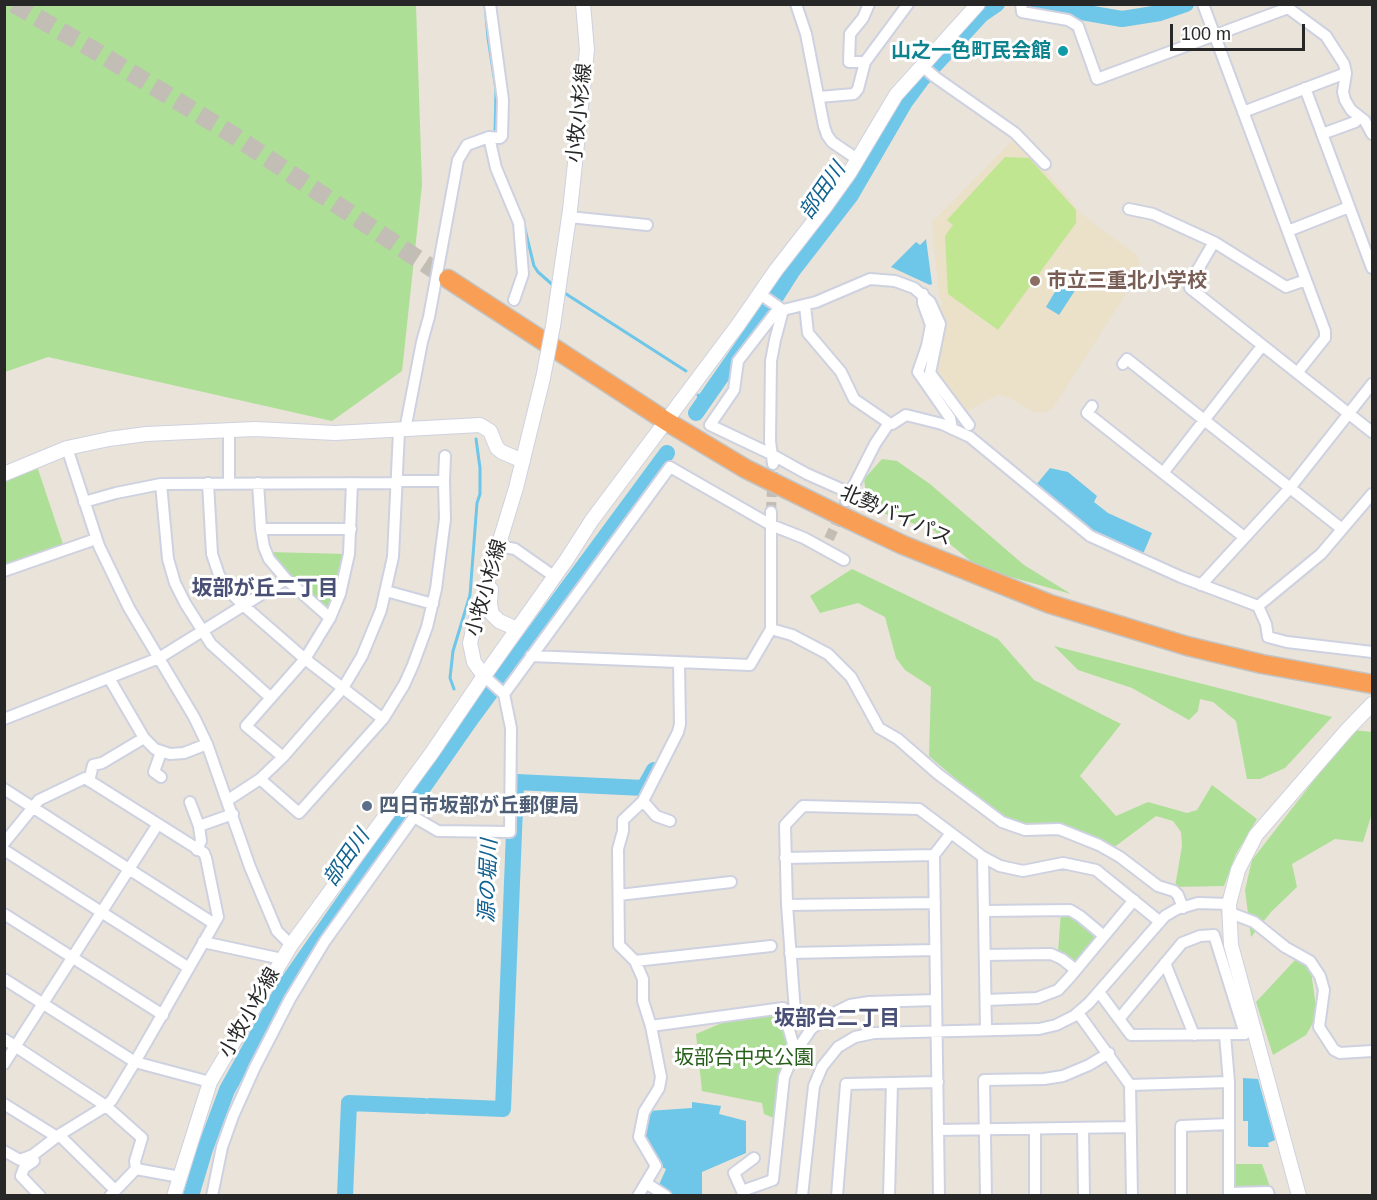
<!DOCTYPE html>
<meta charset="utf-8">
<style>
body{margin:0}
#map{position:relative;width:1377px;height:1200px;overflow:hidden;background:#e9e3d9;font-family:Helvetica,sans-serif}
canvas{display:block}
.frame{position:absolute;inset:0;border:6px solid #272727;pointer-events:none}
.scale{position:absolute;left:1170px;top:24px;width:135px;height:27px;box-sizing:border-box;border:3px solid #272727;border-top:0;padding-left:8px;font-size:18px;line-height:21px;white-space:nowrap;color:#272727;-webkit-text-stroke:4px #fff;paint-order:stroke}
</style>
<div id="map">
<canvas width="1377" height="1200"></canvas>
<div class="frame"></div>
<div class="scale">100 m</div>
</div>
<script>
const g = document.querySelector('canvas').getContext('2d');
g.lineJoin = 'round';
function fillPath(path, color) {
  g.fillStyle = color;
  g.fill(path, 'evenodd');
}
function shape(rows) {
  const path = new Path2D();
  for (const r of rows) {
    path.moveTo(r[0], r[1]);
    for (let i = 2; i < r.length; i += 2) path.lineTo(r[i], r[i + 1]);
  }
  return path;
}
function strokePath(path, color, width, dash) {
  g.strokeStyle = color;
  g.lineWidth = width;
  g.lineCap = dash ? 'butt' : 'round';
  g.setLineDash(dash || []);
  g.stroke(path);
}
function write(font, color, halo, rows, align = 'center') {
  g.font = font + ' Helvetica,"Noto Sans JP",sans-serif';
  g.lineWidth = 6;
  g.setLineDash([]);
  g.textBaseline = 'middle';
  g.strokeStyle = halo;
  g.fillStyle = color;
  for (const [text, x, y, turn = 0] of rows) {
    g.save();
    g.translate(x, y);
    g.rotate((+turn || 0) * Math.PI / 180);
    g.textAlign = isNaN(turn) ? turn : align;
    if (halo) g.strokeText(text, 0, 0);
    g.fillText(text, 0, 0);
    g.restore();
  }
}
fillPath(shape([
 [1014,139,1034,157,1081,213,1098,227,1136,254,1140,262,1124,297,1053,408,1046,412,1033,412,1010,398,1000,395,989,399,968,411,938,378,936,371,939,354,938,310,943,302,939,297,932,222]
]), '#ebe0c8');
fillPath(shape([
 [4,5,416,5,422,185,402,371,332,421,48,357,5,372],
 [882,459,897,461,930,484,1024,565,1071,594,979,568,933,530,868,508,864,479],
 [37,466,64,547,7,565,5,562,5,481],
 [269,552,346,554,330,610,327,611,281,570],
 [852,569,998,639,1034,680,1121,724,1080,776,1116,816,1148,802,1187,813,1197,810,1212,785,1257,819,1236,854,1224,886,1175,887,1182,846,1181,832,1173,821,1156,816,1113,848,1081,833,1026,826,1004,820,929,756,931,687,905,670,896,658,885,617,858,603,820,613,810,596],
 [1054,646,1332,717,1285,768,1260,779,1247,779,1236,721,1213,702,1200,699,1198,711,1189,720,1132,688,1078,670],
 [1353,730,1372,732,1372,813,1363,842,1335,839,1292,864,1297,887,1271,912,1251,937,1245,890,1252,860],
 [1061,912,1066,912,1095,933,1096,939,1077,962,1072,962,1058,952],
 [1296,959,1311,970,1317,1016,1306,1035,1273,1055,1256,1002],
 [781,1012,789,1044,789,1054,778,1084,774,1118,764,1114,762,1103,702,1091,696,1034,736,1017],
 [1233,1164,1262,1164,1270,1187,1237,1189,1233,1186]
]), '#addf96');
fillPath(shape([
 [1005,157,1029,158,1076,210,1076,223,998,330,948,294,945,236,953,225,947,220]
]), '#c0e692');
fillPath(shape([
 [926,239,932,284,930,285,891,267,916,242,920,245],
 [1062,280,1076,289,1059,315,1046,307],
 [1050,468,1068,472,1097,496,1094,502,1108,513,1152,533,1143,554,1094,532,1036,485],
 [1243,1078,1258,1079,1275,1140,1268,1143,1269,1147,1251,1147,1248,1146,1248,1121,1243,1121],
 [692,1102,721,1106,719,1114,746,1121,746,1153,702,1172,702,1195,671,1195,658,1187,666,1169,660,1166,642,1134,648,1111,692,1108]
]), '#6ec6e9');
strokePath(shape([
 [485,4,488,38,496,89,495,134],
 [524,225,534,266,538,272,554,286],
 [563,292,686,371],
 [698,395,702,404],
 [454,689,450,678,453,651,470,595,477,503,480,494,480,468,476,439]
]), '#6ec6e9', 3);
strokePath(shape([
 [1035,4,1122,19,1160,13,1186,4],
 [696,413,767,311,793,270,851,195,905,102,922,79,981,15,997,4],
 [430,1106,503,1109,516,782,644,788,654,770],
 [191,1196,205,1149,227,1090,283,989,471,719,667,453],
 [345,1196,349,1103,424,1106]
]), '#6ec6e9', 16);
strokePath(shape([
 [771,512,773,464],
 [829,539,846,501]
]), '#c2bdb5', 10, [10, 5]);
strokePath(shape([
 [14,4,99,53,233,135,448,279]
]), '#c2bdb5', 18, [18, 9]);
const street = shape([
 [796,4,806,34,824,126,827,135,832,142,857,159],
 [1021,4,1022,12,1068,20,1078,26,1097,79,1288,8],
 [1203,4,1325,331,1325,338,1297,373],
 [1284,5,1326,36,1344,64,1346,73,1343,92,1345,100,1351,110,1365,121,1372,134],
 [865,62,908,4],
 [921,65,935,77,1015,133,1045,164],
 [1305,88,1372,268],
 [819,97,854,94,858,89,865,62,849,62,850,34,863,18,869,4],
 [1243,112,1346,73],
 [1322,134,1355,122,1360,117],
 [489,137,496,168,519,223,523,274,514,300],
 [1129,209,1153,214,1214,242,1286,287,1306,280],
 [569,217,647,225],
 [1288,231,1349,207],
 [1214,242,1190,283,1190,288,1372,432],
 [760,294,783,310,816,302,870,279,895,281,914,288,930,302,940,324,930,373,969,425],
 [923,294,923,303,931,325,927,346,918,372,950,418,952,429],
 [805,306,808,333,841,372,854,399,889,423],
 [779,308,738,361,734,390,710,425,771,454,807,474,850,493],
 [1123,364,1127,359,1342,529],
 [1092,406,1087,413,1163,473],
 [405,430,422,342,429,317,458,160,467,145,489,137,500,138,502,136,503,100,490,4],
 [67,448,99,546,129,608,194,717,207,744,250,867,277,931,291,945],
 [773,464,770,441,771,361,775,340,783,310],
 [444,481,445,456],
 [208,483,212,554,219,575,229,591,243,605,305,659,383,719],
 [229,483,229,430],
 [258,483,261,529,264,547,269,559,286,579,330,618,340,594,349,554,352,483],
 [161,484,168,559,175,583,185,603,211,644,271,698],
 [846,501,875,444,889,423,892,424,906,415,942,424,970,437,1090,536,1181,577,1258,606],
 [84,502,116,493,161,484,396,483],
 [261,529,351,529],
 [1244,537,1163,473,1262,346],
 [499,546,515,549,555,577],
 [4,571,96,539],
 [1201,585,1290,488,1372,384],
 [386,591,433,604],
 [1258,606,1321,554,1372,494],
 [1258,606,1266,624,1268,637,1287,642,1372,652],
 [771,629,792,635,828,654,851,677,879,728,898,739,938,774,1002,822,1025,830,1059,829,1099,845,1120,857,1158,886,1174,891,1178,895,1183,908],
 [531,656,750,665,771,629,771,512],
 [109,678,144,738],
 [504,694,670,467,771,525,804,538,844,560],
 [4,719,159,658,286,579],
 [283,757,246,726,305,659,330,618],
 [161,777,154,772,161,752],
 [260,779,299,813,383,719,404,685,413,665,427,627,436,589,445,519,444,481,396,481],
 [89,781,93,765,102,763,144,738,155,749,170,754,184,753,207,744],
 [4,789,213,923],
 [228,800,260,779,283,757,343,688,362,656,381,610,393,557,399,431],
 [643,801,656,816,670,821],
 [190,802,199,826,201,841,197,850],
 [199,826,233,814],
 [4,843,39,800,85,778,204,853,206,858,218,917,135,1062,112,1100,106,1106,142,1138,135,1161,136,1169],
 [4,850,189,968],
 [983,857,986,1030],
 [785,858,934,855],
 [619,895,731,882],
 [787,905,935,903],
 [984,911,1070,910,1080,916,1104,936],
 [1228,912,1254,922,1285,947,1310,961,1320,976,1324,990,1319,1027,1334,1050,1340,1053,1372,1051],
 [4,914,163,1015],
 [1214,935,1245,1034,1131,1035,1119,1019,1182,943,1200,936,1214,935],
 [203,942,282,959],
 [790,953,935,950],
 [985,955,1051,954,1062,959,1076,970],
 [635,961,771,946],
 [1165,963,1194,1035],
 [4,979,135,1062,210,1082],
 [1099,992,1119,1019],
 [986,1000,1037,998,1058,990,1070,977,1134,900],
 [1078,1013,1130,1085,1132,1196],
 [651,1026,783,1008,793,1044,792,1048,795,1051],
 [811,1029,795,1012,787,905,785,825,803,806,919,809,983,857,1000,866,1023,871,1063,863,1096,870,1159,921],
 [1225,1035,1229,1082],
 [4,1039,106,1106,59,1135,33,1155,20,1160,4,1151],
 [4,1064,158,824],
 [1130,1085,1229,1082,1229,1196],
 [4,1104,57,1137],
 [1083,1128,1084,1196],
 [1035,1129,1035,1196],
 [938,1130,1131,1127],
 [59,1135,115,1190],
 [33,1155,34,1161,24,1168,21,1176,40,1196],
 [136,1169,180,1177],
 [646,1183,666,1196],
 [742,1191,734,1173,754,1158],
 [1229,1193,1268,1192,1269,1196],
 [110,1196,136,1169],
 [212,1196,222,1147,233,1116,255,1067,290,999,325,941,414,817,438,831,510,832,511,728,504,694,484,676],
 [638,1196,656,1166,639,1137,644,1112,659,1088,661,1077,651,1026,643,1001,643,979,635,961,619,945,618,849,623,831,623,820,643,801,678,732,680,724,679,662],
 [744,1196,742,1191,773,1180,784,1077,793,1056,811,1029,828,1016,850,1005,869,1002,936,1000],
 [802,1196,814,1086,822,1067,838,1047,855,1037,874,1033,1039,1029,1056,1025,1074,1016,1089,1003,1165,916,1177,909,1198,903,1229,904],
 [837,1196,846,1084,938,1082],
 [889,1196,892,1083],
 [939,1196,934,855,951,833],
 [986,1196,984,1080,1044,1079,1063,1076,1089,1065,1109,1053],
 [1181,1196,1181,1126,1229,1124]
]);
const secondary = shape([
 [553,326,570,210,587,50,583,4],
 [4,474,67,448,109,439,146,434,255,429,335,433,480,425,490,431,497,448,502,452,523,461],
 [491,589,490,604,492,614,499,621,517,629],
 [484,676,474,662,470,643,475,622,516,488,543,378],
 [174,1196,210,1082,291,945,431,754,484,676,567,559,592,520,738,325,776,270,825,207,850,172,896,95,978,4],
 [1299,1196,1231,945,1229,904,1238,870,1256,835,1347,730,1372,704]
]);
const highway = shape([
 [448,279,666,421,746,469,831,511,903,545,1050,604,1187,646,1262,664,1372,684]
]);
strokePath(street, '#ced1e0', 14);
strokePath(secondary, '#ced1e0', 16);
strokePath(highway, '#c3c3c3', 21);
strokePath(street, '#fff', 10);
strokePath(secondary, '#fff', 14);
strokePath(highway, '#f89f55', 18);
const secondaryBridge = shape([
 [543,378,553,326]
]);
strokePath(secondaryBridge, '#ced1e0', 16, []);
strokePath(secondaryBridge, '#fff', 14);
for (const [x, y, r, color] of [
 [1063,51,6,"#0f9aa8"],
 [1035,281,6,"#8d6e63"],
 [367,806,6,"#5c6f8a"]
]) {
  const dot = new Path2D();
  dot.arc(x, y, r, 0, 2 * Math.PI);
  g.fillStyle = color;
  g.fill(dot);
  strokePath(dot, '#fff', 2);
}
write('bold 20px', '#0d838f', '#fff', [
 ["山之一色町民会館",1051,51]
], 'right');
write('20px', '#272727', '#fff', [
 ["小牧小杉線",580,113,-84],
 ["北勢バイパス",896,516,24],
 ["小牧小杉線",487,588,-74],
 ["小牧小杉線",250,1013,-60]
]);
write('bold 20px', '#785e54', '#fff', [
 ["市立三重北小学校",1047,281]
], 'left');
write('bold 20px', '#4e5e75', '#fff', [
 ["四日市坂部が丘郵便局",379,806]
], 'left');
write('20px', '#28601b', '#fff', [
 ["坂部台中央公園",744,1058]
]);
write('italic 21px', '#116291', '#fff', [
 ["部田川",823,191,-55],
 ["部田川",347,858,-55],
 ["源の堀川",489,881,-88]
]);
write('bold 21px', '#4a5075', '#fff', [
 ["坂部が丘二丁目",265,589],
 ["坂部台二丁目",837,1019]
]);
</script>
